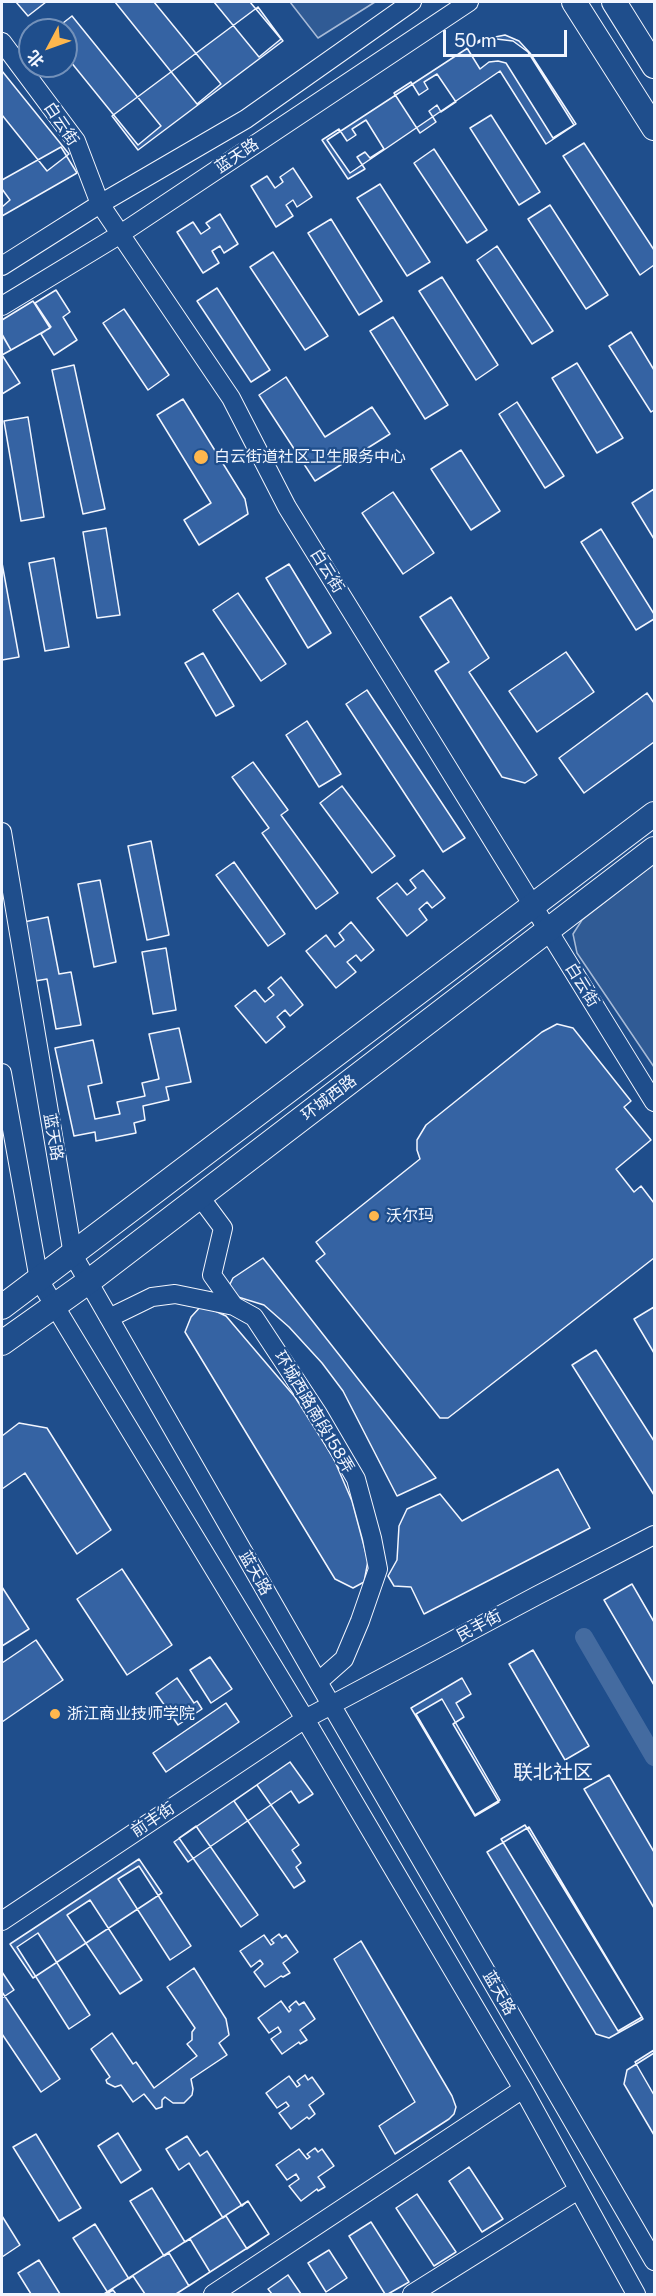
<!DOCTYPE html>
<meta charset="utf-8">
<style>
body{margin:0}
#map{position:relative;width:656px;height:2296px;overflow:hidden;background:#1f4e8c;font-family:"Public Sans","Noto Sans SC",sans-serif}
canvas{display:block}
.frame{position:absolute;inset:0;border:3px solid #f2f6ff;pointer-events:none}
.north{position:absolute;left:18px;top:18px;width:60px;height:60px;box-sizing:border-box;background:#1f4e8c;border:2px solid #7391ba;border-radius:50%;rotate:229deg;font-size:16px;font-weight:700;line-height:24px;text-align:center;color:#f2f6ff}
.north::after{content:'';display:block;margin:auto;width:21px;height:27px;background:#ffb74d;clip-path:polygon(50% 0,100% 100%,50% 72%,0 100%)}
.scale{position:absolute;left:443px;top:30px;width:124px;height:27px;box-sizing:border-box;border:3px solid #f2f6ff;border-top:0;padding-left:8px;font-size:18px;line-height:21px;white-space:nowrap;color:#f2f6ff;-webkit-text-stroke:4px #1f4e8c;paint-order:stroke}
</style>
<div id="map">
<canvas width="656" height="2296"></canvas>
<div class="frame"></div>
<div class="north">北</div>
<div class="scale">50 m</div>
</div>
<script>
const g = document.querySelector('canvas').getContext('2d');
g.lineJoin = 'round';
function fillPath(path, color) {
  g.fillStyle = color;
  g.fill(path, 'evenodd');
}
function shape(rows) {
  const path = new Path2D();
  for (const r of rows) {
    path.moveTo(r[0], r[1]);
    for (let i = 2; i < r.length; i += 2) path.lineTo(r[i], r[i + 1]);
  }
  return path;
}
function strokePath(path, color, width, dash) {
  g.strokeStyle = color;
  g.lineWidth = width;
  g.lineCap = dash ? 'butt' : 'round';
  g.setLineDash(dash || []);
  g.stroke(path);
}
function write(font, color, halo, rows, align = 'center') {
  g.font = font + ' "Public Sans","Noto Sans SC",sans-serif';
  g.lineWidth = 4.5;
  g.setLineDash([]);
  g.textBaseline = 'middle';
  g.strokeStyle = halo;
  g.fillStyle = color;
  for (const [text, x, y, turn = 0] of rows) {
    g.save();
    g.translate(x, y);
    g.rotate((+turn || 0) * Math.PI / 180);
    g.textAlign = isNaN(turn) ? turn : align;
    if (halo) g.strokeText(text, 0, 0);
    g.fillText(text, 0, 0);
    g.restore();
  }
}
const green = shape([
 [290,2,375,2,318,38,290,2],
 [654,864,654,1067,577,953,573,934,582,920,654,864]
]);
fillPath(green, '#305b95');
strokePath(green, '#a8bbd7', 1.5);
strokePath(shape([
 [584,1637,654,1757]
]), '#446ba0', 18);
const building = shape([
 [16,2,46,2,28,16,16,2],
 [115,2,154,2,221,84,197,104,115,2],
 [214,2,250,2,281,39,259,57,214,2],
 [258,7,283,41,138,150,112,116,258,7],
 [72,16,161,126,138,145,66,56,66,30,54,30,72,16],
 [505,35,519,41,530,53,576,124,546,144,500,71,350,173,327,140,480,40,505,35],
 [488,38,513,41,528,52,574,125,553,138,506,63,498,61,489,62,480,69,467,48,488,38],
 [2,71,69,154,47,171,2,115,2,71],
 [437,74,456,102,441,112,437,105,429,111,436,122,420,133,394,93,411,82,419,95,428,89,424,82,437,74],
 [491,115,540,192,519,205,470,128,491,115],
 [366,120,384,149,370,158,365,152,357,157,365,169,348,179,322,140,339,129,347,141,356,135,352,129,366,120],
 [584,143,654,250,654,265,640,275,563,156,584,143],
 [61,147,77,173,2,216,2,180,61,147],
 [434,149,487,230,467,243,414,163,434,149],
 [293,168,312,197,297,207,293,200,286,205,293,216,276,227,251,186,267,176,275,188,283,182,280,177,293,168],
 [380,184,430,262,407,276,357,198,380,184],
 [2,189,10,200,2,207,2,189],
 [550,205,608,295,586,309,528,219,550,205],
 [220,214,238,244,224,253,220,246,212,251,219,263,203,273,177,232,193,222,201,234,210,228,206,223,220,214],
 [331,219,382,301,359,315,308,233,331,219],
 [497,246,553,331,532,344,477,260,497,246],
 [273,252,328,336,305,350,250,267,273,252],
 [442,277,498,365,476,380,419,291,442,277],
 [217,288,270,370,251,382,197,301,217,288],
 [56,290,70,312,63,317,77,340,54,355,41,334,51,327,35,303,56,290],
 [33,301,50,328,11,350,2,334,2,320,33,301],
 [124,309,169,375,148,390,103,323,124,309],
 [393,317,448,405,425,419,370,331,393,317],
 [631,332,654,370,654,410,651,412,609,346,631,332],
 [2,335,11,350,2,355,20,383,2,394,2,335],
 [577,363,623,438,597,453,552,378,577,363],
 [74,365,105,509,83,514,52,370,74,365],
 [286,377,325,437,372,407,390,434,315,481,259,395,286,377],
 [183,399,245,499,248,514,199,545,184,520,211,503,157,415,183,399],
 [517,402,564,476,545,488,499,414,517,402],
 [28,417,44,517,21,521,4,421,28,417],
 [461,450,500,511,471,530,431,469,461,450],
 [654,489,654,539,632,503,654,489],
 [393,492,434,553,403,574,362,513,393,492],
 [106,528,120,615,97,618,83,532,106,528],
 [601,529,654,614,654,619,636,630,581,542,601,529],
 [54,558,69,647,45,651,29,563,54,558],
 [2,563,19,657,2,660,2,563],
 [289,564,331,633,308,648,266,578,289,564],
 [238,593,286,664,261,681,213,610,238,593],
 [451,597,489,658,469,672,537,775,525,783,502,777,435,671,449,662,420,617,451,597],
 [566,652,594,692,537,732,509,691,566,652],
 [203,653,234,706,216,716,185,663,203,653],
 [367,690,465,838,443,852,346,704,367,690],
 [647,693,654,703,654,742,584,793,559,758,647,693],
 [307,721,341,774,319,787,286,735,307,721],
 [253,762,288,810,281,815,338,893,316,909,262,833,269,828,232,777,253,762],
 [342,786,395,856,372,873,320,803,342,786],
 [151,841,169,935,147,940,128,846,151,841],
 [234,862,285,934,268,946,216,875,234,862],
 [423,870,445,898,432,908,427,902,419,909,427,920,407,936,377,898,397,883,407,895,416,888,410,880,423,870],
 [100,880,116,962,94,967,78,884,100,880],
 [48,917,59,974,71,972,81,1025,56,1029,47,979,35,981,24,922,48,917],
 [351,922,374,950,361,961,356,955,347,962,356,972,336,988,306,951,326,935,335,947,344,940,339,933,351,922],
 [166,948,176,1010,153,1014,142,952,166,948],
 [281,977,303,1005,290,1016,285,1010,277,1017,285,1027,266,1043,235,1006,255,990,265,1002,274,995,268,988,281,977],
 [557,1024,573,1028,631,1101,624,1107,651,1140,616,1169,634,1192,641,1186,654,1203,654,1258,448,1418,440,1418,316,1261,325,1254,316,1242,420,1159,417,1150,417,1140,426,1125,542,1032,557,1024],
 [179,1028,191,1082,166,1087,169,1100,143,1106,145,1120,134,1123,136,1133,96,1141,95,1132,74,1136,55,1048,93,1040,102,1083,88,1086,95,1119,120,1114,117,1102,145,1096,142,1083,159,1079,149,1034,179,1028],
 [263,1258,436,1478,397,1496,343,1391,322,1363,289,1327,264,1305,238,1297,229,1286,233,1278,263,1258],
 [202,1305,226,1316,295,1397,333,1457,352,1501,368,1561,364,1582,353,1588,335,1579,185,1332,191,1317,202,1305],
 [654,1307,654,1353,634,1319,654,1307],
 [596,1350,654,1441,654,1495,572,1365,596,1350],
 [19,1423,47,1428,111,1530,77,1554,25,1473,2,1489,2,1436,19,1423],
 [558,1469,590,1528,424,1614,411,1587,394,1586,388,1576,397,1560,399,1526,407,1509,440,1494,462,1521,558,1469],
 [122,1569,172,1645,127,1675,77,1599,122,1569],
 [632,1584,654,1622,654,1685,604,1600,632,1584],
 [2,1587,29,1629,2,1646,2,1587],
 [36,1640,63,1680,2,1722,2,1663,36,1640],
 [533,1650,589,1746,565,1760,509,1664,533,1650],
 [210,1657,232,1689,211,1703,190,1670,210,1657],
 [177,1678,194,1703,197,1701,202,1709,178,1725,156,1693,177,1678],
 [462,1678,471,1694,456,1703,464,1717,453,1724,499,1802,475,1816,411,1708,462,1678],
 [442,1699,500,1800,475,1815,416,1714,442,1699],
 [226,1703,239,1722,166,1772,153,1753,226,1703],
 [290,1762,313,1794,299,1803,291,1791,188,1862,174,1842,290,1762],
 [609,1775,654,1852,654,1908,584,1789,609,1775],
 [257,1785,299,1845,292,1850,301,1863,296,1867,305,1881,294,1888,234,1801,257,1785],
 [525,1825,642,2017,618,2031,501,1839,525,1825],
 [196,1826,258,1915,241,1927,179,1838,196,1826],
 [529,1827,643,2019,609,2038,596,2034,487,1852,529,1827],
 [139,1859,162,1893,33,1978,10,1944,139,1859],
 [139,1866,191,1946,170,1960,118,1879,139,1866],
 [90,1900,142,1980,120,1994,67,1915,90,1900],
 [38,1933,90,2015,69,2029,17,1947,38,1933],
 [279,1934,282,1938,286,1935,298,1952,283,1963,290,1973,283,1977,281,1976,265,1987,254,1972,263,1964,260,1960,251,1967,240,1951,264,1935,271,1945,274,1943,271,1940,279,1934],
 [361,1941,452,2096,456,2107,454,2114,449,2119,395,2154,379,2126,415,2102,334,1959,361,1941],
 [194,1968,226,2019,229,2035,219,2043,227,2055,191,2079,193,2089,192,2095,184,2103,173,2103,165,2097,162,2100,162,2107,156,2109,144,2094,133,2102,121,2085,115,2087,107,2083,106,2080,110,2077,91,2049,112,2033,133,2064,136,2062,154,2088,197,2056,187,2044,192,2040,192,2032,195,2028,167,1987,194,1968],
 [2,1972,14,1990,2,1998,2,1972],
 [2,1992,60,2079,41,2092,2,2034,2,1992],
 [281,2001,289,2012,291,2010,289,2007,296,2001,299,2005,304,2002,315,2019,300,2030,307,2040,300,2044,299,2042,282,2054,271,2039,281,2032,278,2027,269,2033,258,2018,281,2001],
 [654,2050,654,2095,635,2062,654,2050],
 [654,2053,654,2135,624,2084,627,2070,654,2053],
 [305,2075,308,2080,312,2077,324,2094,309,2105,315,2114,309,2119,307,2117,291,2129,279,2113,289,2106,286,2102,277,2108,266,2093,289,2076,297,2087,300,2085,297,2081,305,2075],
 [118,2133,141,2170,121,2183,98,2146,118,2133],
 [36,2134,81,2208,59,2221,13,2147,36,2134],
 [187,2136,200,2156,207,2151,242,2206,248,2201,269,2234,247,2249,226,2216,223,2218,189,2163,179,2170,166,2149,187,2136],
 [315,2148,318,2152,322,2149,334,2166,318,2177,325,2187,318,2191,317,2189,301,2201,289,2186,299,2179,296,2174,287,2180,276,2165,299,2149,307,2159,310,2157,307,2154,315,2148],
 [469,2167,503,2219,482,2232,449,2181,469,2167],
 [152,2188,185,2242,190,2239,210,2272,189,2286,169,2253,164,2256,130,2201,152,2188],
 [417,2194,456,2252,434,2266,396,2208,417,2194],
 [248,2201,269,2234,210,2272,176,2294,104,2294,248,2201],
 [2,2216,20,2245,2,2257,2,2216],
 [371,2222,409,2282,388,2294,385,2294,349,2236,371,2222],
 [95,2224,129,2279,133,2276,145,2294,116,2294,113,2290,108,2293,73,2238,95,2224],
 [329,2250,347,2278,326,2292,308,2263,329,2250],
 [39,2260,60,2294,31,2294,18,2273,39,2260],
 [288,2275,301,2294,272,2294,268,2289,288,2275]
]);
fillPath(building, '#3563a3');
strokePath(building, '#f2f6ff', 1.5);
const minor = shape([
 [2,42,76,141,100,204,231,398,287,507,654,1102],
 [2,266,100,204,246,119,412,2],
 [2,306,119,235,469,2],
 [2,832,73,1255,318,1682,654,2261],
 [2,1073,39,1280,305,1719,523,2089,636,2294],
 [200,1197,223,1228,212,1275,234,1306],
 [109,1318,152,1297,175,1294,234,1306,254,1317,318,1414,356,1479,372,1538,378,1569,360,1621,344,1659,318,1682],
 [2,1921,305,1719,538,1595,654,1535],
 [213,2294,523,2089],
 [412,2294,578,2190]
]);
const major = shape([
 [574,2,654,128],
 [614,2,654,66],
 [2,1307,654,814],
 [2,1343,88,1282,654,849]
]);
strokePath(minor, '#f2f6ff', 20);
strokePath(major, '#f2f6ff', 26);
strokePath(minor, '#1f4e8c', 18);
strokePath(major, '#1f4e8c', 24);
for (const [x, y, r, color] of [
 [201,457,8,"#ffb74d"],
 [374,1216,6,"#ffb74d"],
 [55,1714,6,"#ffb74d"]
]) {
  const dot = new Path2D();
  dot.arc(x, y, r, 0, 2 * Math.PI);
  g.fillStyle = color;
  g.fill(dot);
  strokePath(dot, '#1f4e8c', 2);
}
write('16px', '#f2f6ff', '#1f4e8c', [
 ["白云街",61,124,56],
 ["蓝天路",237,156,-34],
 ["白云街",327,571,58],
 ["白云街",582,985,58],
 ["环城西路",329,1098,-37],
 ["蓝天路",53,1137,80],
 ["环城西路南段158弄",314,1412,59],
 ["蓝天路",255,1573,60],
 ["民丰街",479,1626,-28],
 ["前丰街",153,1820,-34],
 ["蓝天路",499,1993,60]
]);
write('16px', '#f2f6ff', '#1f4e8c', [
 ["白云街道社区卫生服务中心",214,457],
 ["沃尔玛",386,1216],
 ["浙江商业技师学院",67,1714]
], 'left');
write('20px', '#f2f6ff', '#1f4e8c', [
 ["联北社区",553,1773]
]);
</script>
